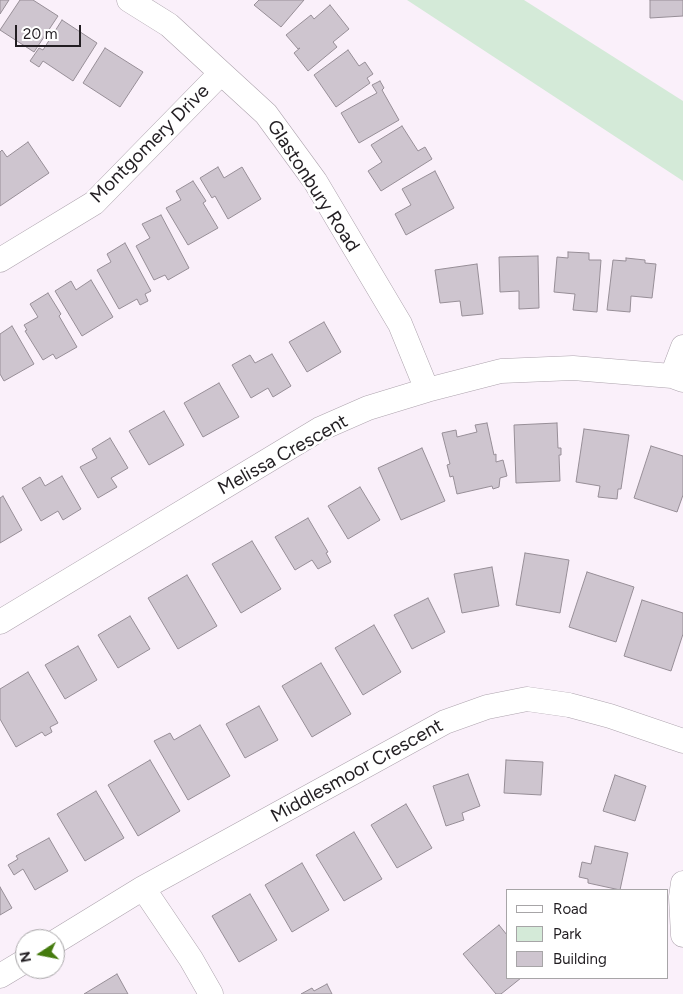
<!DOCTYPE html>
<style>
body{margin:0}
#map{position:relative;width:683px;height:994px;overflow:hidden;background:#faf0fa;font-family:Figtree,sans-serif}
canvas{display:block}
.legend{position:absolute;left:506px;top:889px;width:162px;height:90px;box-sizing:border-box;background:#fff;border:1px solid #a7a5a7;margin:0;padding:6px 9px;list-style:none;font-size:15px;color:#221e22}
.legend li{display:flex;align-items:center;gap:10px;height:25px}
.legend b{width:25px;border:1px solid #a7a5a7}
.north{position:absolute;left:15px;top:929px;width:50px;height:50px;box-sizing:border-box;background:#fff;border:1px solid #a7a5a7;border-radius:50%;rotate:259deg;font-size:14px;font-weight:700;line-height:20px;text-align:center;color:#221e22}
.north::after{content:'';display:block;margin:auto;width:18px;height:22px;background:#457b0e;clip-path:polygon(50% 0,100% 100%,50% 72%,0 100%)}
.scale{position:absolute;left:15px;top:25px;width:66px;height:22px;box-sizing:border-box;border:2px solid #221e22;border-top:0;padding-left:6px;font-size:15px;line-height:18px;white-space:nowrap;color:#221e22;-webkit-text-stroke:4px #fff;paint-order:stroke}
</style>
<div id="map">
<canvas width="683" height="994"></canvas>
<ul class="legend">
<li><b style="height:6px;background:#fff"></b>Road</li>
<li><b style="height:14px;background:#d4ead8"></b>Park</li>
<li><b style="height:14px;background:#cec5cf"></b>Building</li>
</ul>
<div class="north">N</div>
<div class="scale">20 m</div>
</div>
<script>
const g = document.querySelector('canvas').getContext('2d');
g.lineJoin = 'round';
function fillPath(path, color) {
  g.fillStyle = color;
  g.fill(path, 'evenodd');
}
function shape(rows) {
  const path = new Path2D();
  for (const r of rows) {
    path.moveTo(r[0], r[1]);
    for (let i = 2; i < r.length; i += 2) path.lineTo(r[i], r[i + 1]);
  }
  return path;
}
function strokePath(path, color, width, dash) {
  g.strokeStyle = color;
  g.lineWidth = width;
  g.lineCap = dash ? 'butt' : 'round';
  g.setLineDash(dash || []);
  g.stroke(path);
}
function write(font, color, halo, rows, align = 'center') {
  g.font = font + ' Figtree,sans-serif';
  g.lineWidth = 5;
  g.setLineDash([]);
  g.textBaseline = 'middle';
  g.strokeStyle = halo;
  g.fillStyle = color;
  for (const [text, x, y, turn = 0] of rows) {
    g.save();
    g.translate(x, y);
    g.rotate((+turn || 0) * Math.PI / 180);
    g.textAlign = isNaN(turn) ? turn : align;
    if (halo) g.strokeText(text, 0, 0);
    g.fillText(text, 0, 0);
    g.restore();
  }
}
fillPath(shape([
 [407,0,524,0,683,101,683,181]
]), '#d4ead8');
const building = shape([
 [0,0,9,0,0,14,0,0],
 [20,0,33,0,58,16,34,52,0,30,20,0],
 [259,0,304,0,281,27,254,5,259,0],
 [650,0,683,0,683,16,650,18,650,0],
 [330,5,349,29,333,42,337,47,308,71,294,53,300,48,298,49,286,35,311,15,314,19,330,5],
 [62,20,97,43,73,81,43,61,39,67,30,61,39,48,43,50,62,20],
 [105,48,143,72,120,107,83,83,105,48],
 [348,50,359,66,365,62,373,74,367,78,370,83,336,107,314,75,348,50],
 [380,81,384,88,382,90,399,120,359,143,341,113,377,93,372,85,380,81],
 [402,126,418,151,425,147,432,159,381,191,368,171,382,162,371,145,402,126],
 [28,142,49,173,0,206,0,152,2,150,7,157,28,142],
 [218,167,224,178,242,167,261,199,228,219,215,196,212,198,200,178,218,167],
 [435,171,454,208,406,235,395,214,411,205,402,189,435,171],
 [193,181,206,201,203,203,218,228,188,245,166,208,181,200,176,191,193,181],
 [161,215,189,268,168,280,165,275,154,280,136,246,150,238,142,224,161,215],
 [125,243,151,291,145,294,148,301,140,305,137,299,119,309,97,270,111,262,107,254,125,243],
 [568,252,589,253,589,260,601,260,597,312,573,310,575,294,554,292,557,257,568,258,568,252],
 [538,256,539,308,519,309,519,291,500,292,499,257,538,256],
 [626,258,645,260,645,263,656,264,652,298,631,296,630,312,607,310,613,260,626,261,626,258],
 [477,264,483,314,462,316,460,301,440,303,435,270,477,264],
 [91,280,113,317,82,336,55,291,71,281,76,290,91,280],
 [48,293,61,314,59,316,77,347,56,359,53,354,43,360,25,331,27,330,24,325,38,317,30,304,48,293],
 [324,322,341,352,307,372,289,342,324,322],
 [12,326,34,364,4,381,0,374,0,334,12,326],
 [272,354,291,386,273,397,268,388,251,398,232,365,250,355,255,363,272,354],
 [219,383,239,417,203,437,184,403,219,383],
 [164,411,184,445,149,465,129,431,164,411],
 [487,423,494,455,496,454,496,462,503,460,507,476,500,478,499,487,493,489,492,486,457,494,453,476,450,477,447,465,450,464,442,433,456,430,457,437,477,432,475,425,487,423],
 [557,423,558,448,561,448,561,455,559,455,560,481,516,483,514,425,557,423],
 [584,429,629,435,621,489,618,489,617,499,598,497,600,486,576,482,584,429],
 [110,438,128,468,111,478,117,487,98,498,80,467,97,458,92,449,110,438],
 [651,446,683,456,683,495,677,512,634,498,651,446],
 [422,448,445,501,401,520,378,468,422,448],
 [62,476,81,509,63,520,58,511,41,521,22,488,40,477,45,486,62,476],
 [360,487,380,520,348,539,328,506,360,487],
 [3,496,22,530,0,543,0,498,3,496],
 [308,518,328,552,326,553,331,562,318,569,312,560,295,570,275,537,308,518],
 [252,541,281,589,241,613,212,564,252,541],
 [525,553,569,560,560,613,516,605,525,553],
 [492,567,499,606,462,613,454,574,492,567],
 [587,572,634,587,616,642,569,627,587,572],
 [187,575,217,626,178,649,148,598,187,575],
 [428,598,445,632,412,649,394,615,428,598],
 [642,600,683,613,683,634,671,671,624,656,642,600],
 [130,616,150,649,118,668,98,635,130,616],
 [374,625,401,672,363,695,335,648,374,625],
 [78,646,97,680,65,699,45,665,78,646],
 [321,663,351,714,312,737,282,686,321,663],
 [28,672,58,723,50,727,52,732,45,736,42,732,16,747,0,719,0,689,28,672],
 [259,706,278,740,245,758,226,724,259,706],
 [200,725,230,776,188,800,154,741,170,733,174,740,200,725],
 [150,760,180,811,138,836,108,785,150,760],
 [506,760,543,762,541,795,504,793,506,760],
 [468,774,480,806,462,813,464,820,446,826,433,786,468,774],
 [615,775,646,786,635,821,603,811,615,775],
 [96,791,124,838,85,861,57,814,96,791],
 [406,804,432,848,397,868,371,825,406,804],
 [354,832,382,879,344,901,316,855,354,832],
 [49,838,68,871,35,890,23,869,14,875,8,865,18,859,16,856,49,838],
 [595,846,628,853,620,890,588,883,588,879,579,877,582,862,591,864,595,846],
 [302,863,329,910,292,932,265,885,302,863],
 [0,887,12,908,0,915,0,887],
 [250,894,277,940,239,962,212,916,250,894],
 [499,925,507,935,507,978,521,978,501,994,496,994,463,954,499,925],
 [117,974,128,994,84,994,117,974],
 [327,984,332,994,301,994,312,988,314,991,327,984]
]);
fillPath(building, '#cec5cf');
strokePath(building, '#978e97', 1);
const minor = shape([
 [129,0,169,25,266,114,315,181,400,324,427,390],
 [0,260,94,203,221,73],
 [672,376,683,347],
 [0,622,320,429,368,408,427,390,501,371,573,368,672,376,683,380],
 [683,883,681,897,683,935],
 [143,888,191,959,211,994],
 [55,942,143,888,445,722,487,707,527,699,569,705,610,716,683,741],
 [0,976,25,961]
]);
strokePath(minor, '#ada3ad', 25);
strokePath(minor, '#fff', 24);
write('19px', '#221e22', '#fff', [
 ["Montgomery Drive",150,144,-45],
 ["Glastonbury Road",313,186,57],
 ["Melissa Crescent",283,455,-29],
 ["Middlesmoor Crescent",357,771,-29]
]);
</script>
